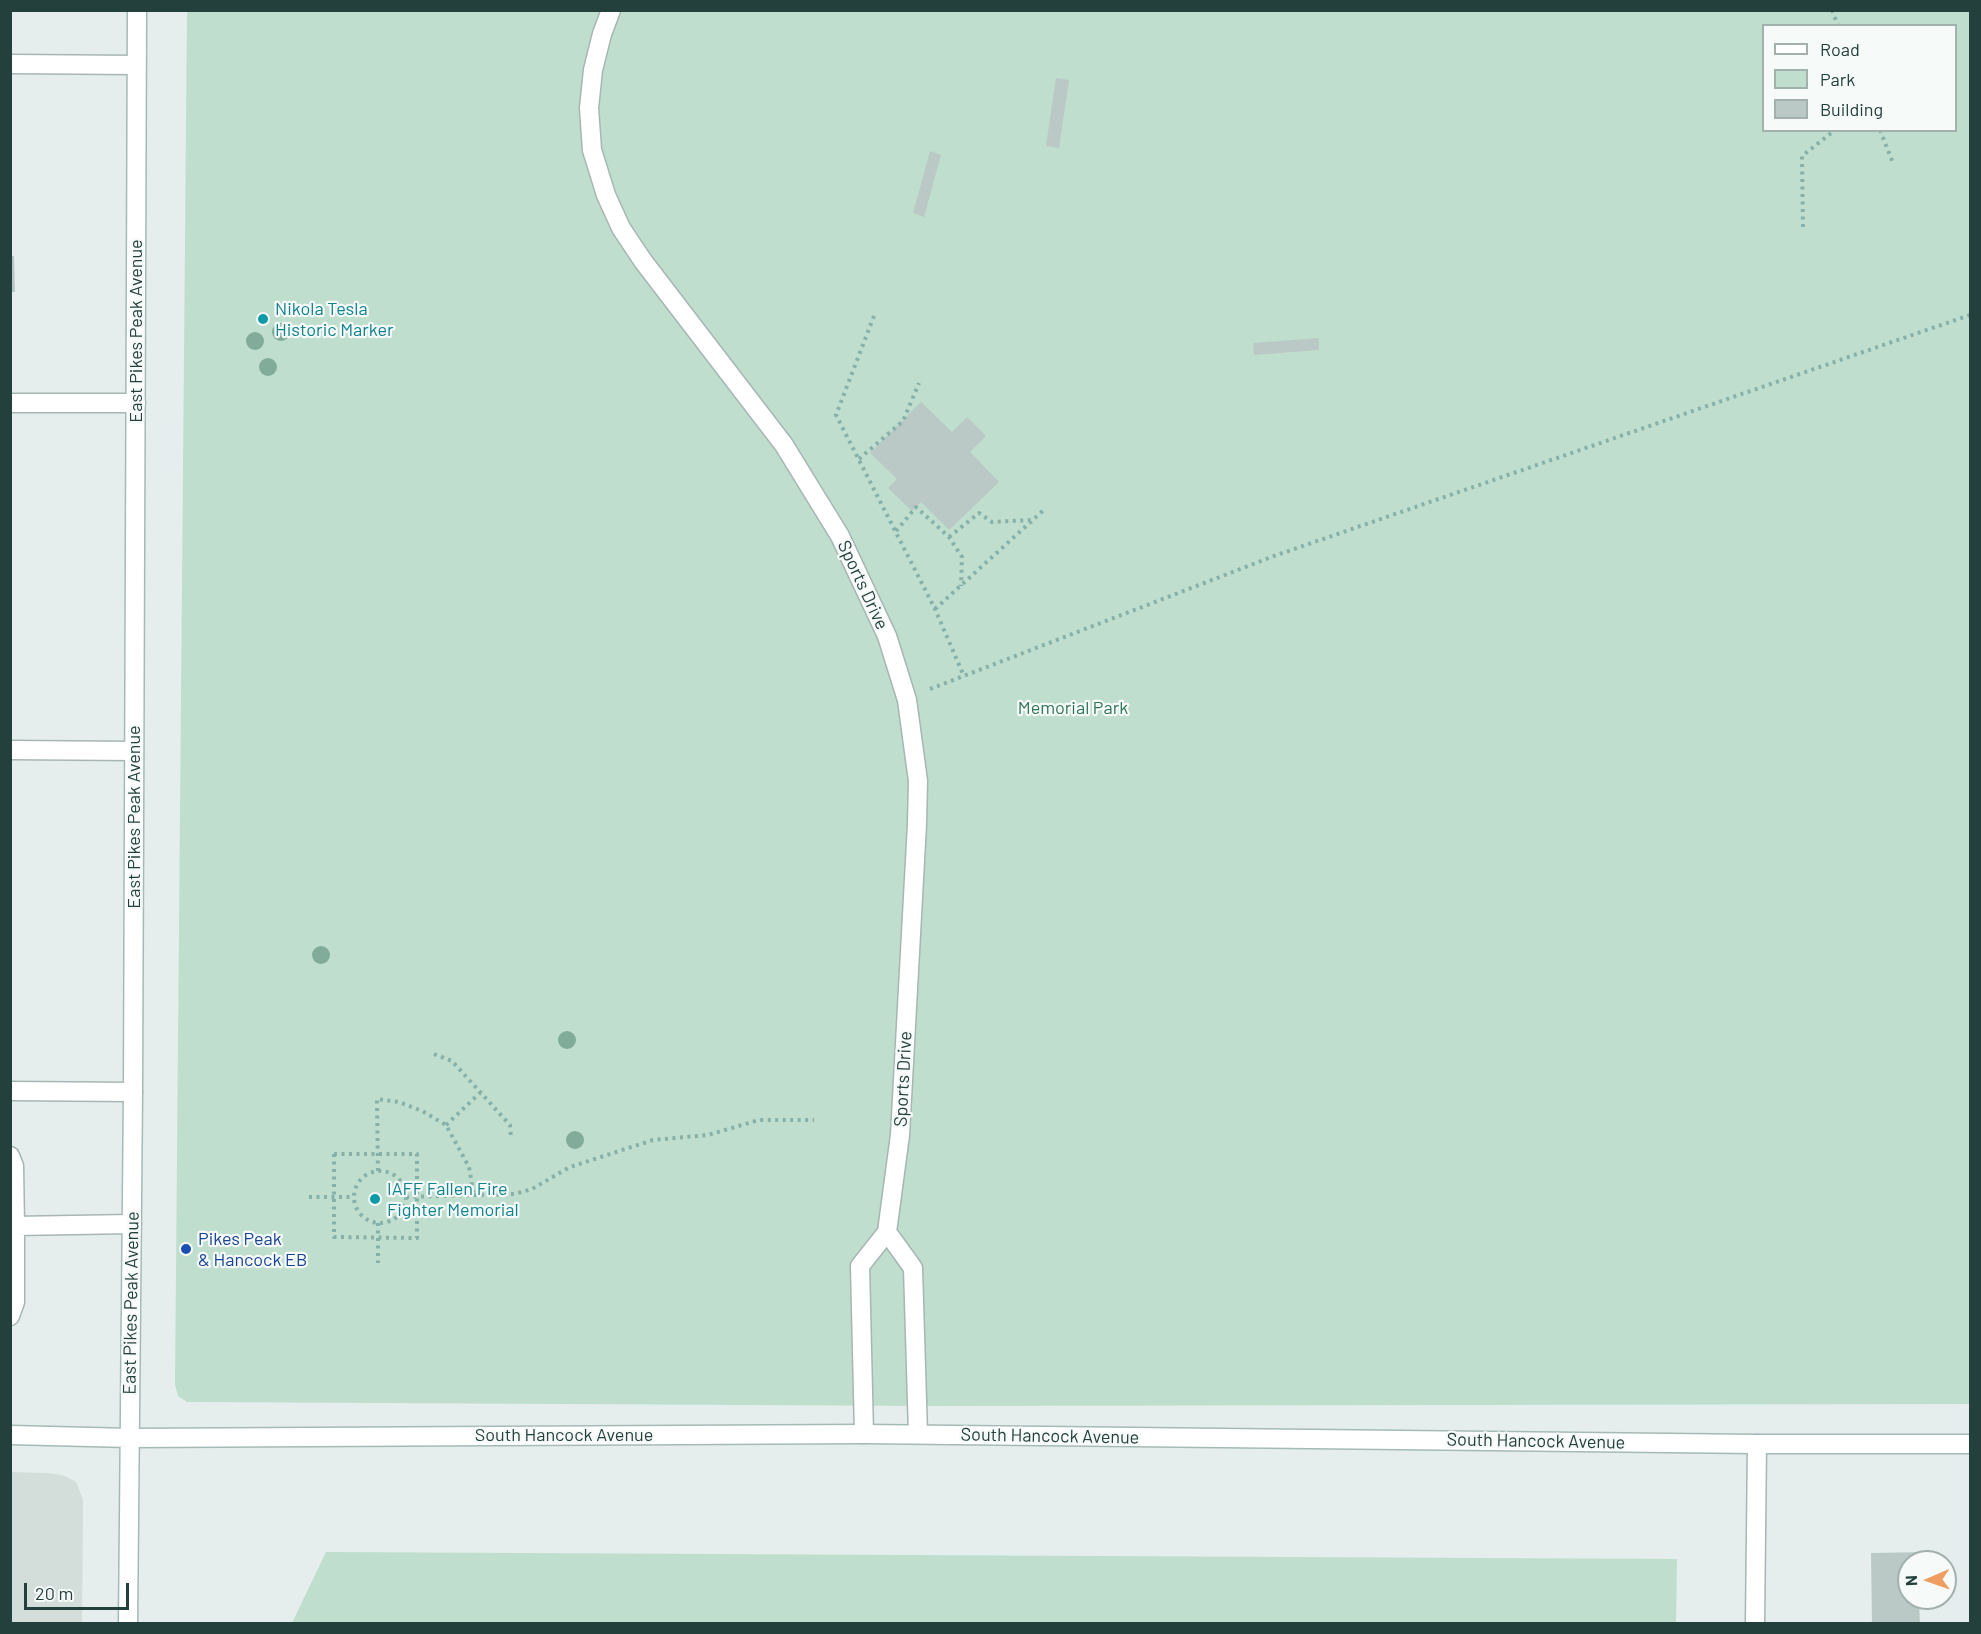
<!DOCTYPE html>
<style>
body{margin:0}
#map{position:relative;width:1981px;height:1634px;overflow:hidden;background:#e5eeec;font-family:Barlow,sans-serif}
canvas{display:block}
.frame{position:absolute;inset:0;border:12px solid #24403d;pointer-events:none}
.legend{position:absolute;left:1762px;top:24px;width:195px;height:108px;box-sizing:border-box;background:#f6faf9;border:2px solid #a2b0ae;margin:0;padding:8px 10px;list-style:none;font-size:18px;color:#24403d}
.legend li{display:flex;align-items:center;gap:12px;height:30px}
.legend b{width:30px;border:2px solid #a2b0ae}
.north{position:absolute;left:1897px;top:1550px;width:60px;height:60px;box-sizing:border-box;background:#f6faf9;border:2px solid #a2b0ae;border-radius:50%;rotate:268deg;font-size:16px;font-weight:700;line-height:24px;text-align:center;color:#24403d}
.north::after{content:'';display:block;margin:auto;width:21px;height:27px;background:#ef9e62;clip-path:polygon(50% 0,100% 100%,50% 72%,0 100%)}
.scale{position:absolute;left:24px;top:1583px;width:105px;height:27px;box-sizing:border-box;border:3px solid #24403d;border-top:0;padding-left:8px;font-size:18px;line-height:21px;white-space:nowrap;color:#24403d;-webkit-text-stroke:4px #f6faf9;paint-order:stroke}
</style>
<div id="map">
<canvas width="1981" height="1634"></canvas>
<div class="frame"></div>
<ul class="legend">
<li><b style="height:8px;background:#fff"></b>Road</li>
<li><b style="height:16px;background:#bfdecd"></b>Park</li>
<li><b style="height:16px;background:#bac9c5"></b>Building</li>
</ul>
<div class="north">N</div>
<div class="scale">20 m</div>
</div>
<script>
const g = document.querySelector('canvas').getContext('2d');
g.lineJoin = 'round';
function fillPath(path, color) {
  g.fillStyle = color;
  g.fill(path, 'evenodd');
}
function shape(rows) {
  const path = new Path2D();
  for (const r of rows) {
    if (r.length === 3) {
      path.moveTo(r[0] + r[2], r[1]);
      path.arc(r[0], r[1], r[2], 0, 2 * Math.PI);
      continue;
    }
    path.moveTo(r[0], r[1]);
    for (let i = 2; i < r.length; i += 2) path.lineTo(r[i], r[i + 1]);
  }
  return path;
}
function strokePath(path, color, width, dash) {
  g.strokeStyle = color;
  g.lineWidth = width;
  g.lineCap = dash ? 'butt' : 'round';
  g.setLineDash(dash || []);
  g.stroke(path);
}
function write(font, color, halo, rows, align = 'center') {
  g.font = font + ' Barlow,sans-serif';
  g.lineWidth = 4.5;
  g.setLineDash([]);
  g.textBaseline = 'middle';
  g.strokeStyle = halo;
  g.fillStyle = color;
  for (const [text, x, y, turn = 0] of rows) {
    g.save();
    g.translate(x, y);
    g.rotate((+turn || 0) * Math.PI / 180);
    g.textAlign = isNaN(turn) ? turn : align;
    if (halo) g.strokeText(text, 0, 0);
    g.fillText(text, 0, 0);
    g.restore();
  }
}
fillPath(shape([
 [11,1472,48,1473,65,1476,76,1482,83,1499,82,1623,11,1623]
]), '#d3dedb');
fillPath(shape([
 [187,11,1970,11,1970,1404,930,1406,196,1402,187,1402,178,1396,175,1385],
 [1764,26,1956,26,1956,130,1764,130],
 [326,1552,1677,1559,1676,1623,292,1623]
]), '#bfdecd');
fillPath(shape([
 [1056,78,1069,80,1059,148,1046,146],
 [930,151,941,155,924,217,913,213],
 [10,256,14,256,15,292,10,292],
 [1319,338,1319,350,1254,355,1253,343],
 [921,402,952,432,967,417,986,436,970,452,999,482,949,530,921,502,912,511,888,488,897,479,870,453],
 [1929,1552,1929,1562,1909,1562,1909,1598,1930,1598,1930,1601,1919,1601,1920,1624,1872,1624,1871,1553]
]), '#bac9c5');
const lane = shape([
 [10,403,136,403],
 [10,1091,133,1092],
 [10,1156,14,1166,15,1226,15,1302,10,1316],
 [15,1226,132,1224]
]);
const street = shape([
 [611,10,602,34,593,70,589,108,592,150,606,195,621,228,643,261,784,445,840,536,887,636,907,700,918,781,917,824,900,1135,887,1232],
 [10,64,136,65],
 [10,750,134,751],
 [864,1434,860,1266,887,1232,913,1268,918,1434],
 [1755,1624,1757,1444]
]);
const secondary = shape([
 [10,1435,130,1438,864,1434,1757,1444,1970,1444],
 [128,1624,133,1092,137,10]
]);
strokePath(lane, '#a7b6b4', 21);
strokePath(street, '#a7b6b4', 21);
strokePath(secondary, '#a4bab6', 21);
strokePath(shape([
 [1832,10,1838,26],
 [1880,130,1893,163],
 [1803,227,1802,156,1835,130],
 [874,316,836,415,935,609,963,674],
 [859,459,903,421,919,383],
 [896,531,916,507,949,537,962,557,961,586],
 [949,537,979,513,992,522,1032,520],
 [935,609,1046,508],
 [930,689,1274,556,1970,315],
 [434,1054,452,1061,510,1125,511,1138],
 [446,1125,480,1093],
 [334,1154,417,1154,417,1238,334,1237,334,1154],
 [380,1197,26],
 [378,1171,377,1099,399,1102,422,1111,446,1125,469,1167,474,1197],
 [309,1197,353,1197],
 [406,1197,515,1194,532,1189,570,1167,653,1140,708,1135,759,1120,814,1120],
 [378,1223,378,1263]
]), '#86b1ab', 4, [3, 4.5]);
strokePath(lane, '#fff', 18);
strokePath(street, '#fff', 18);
strokePath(secondary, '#fff', 18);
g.fillStyle = '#81ac9a';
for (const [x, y] of [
 [281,332],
 [255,341],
 [268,367],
 [321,955],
 [567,1040],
 [575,1140]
]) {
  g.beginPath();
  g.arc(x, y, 9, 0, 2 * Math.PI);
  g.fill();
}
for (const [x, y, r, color] of [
 [263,319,6,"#0f9aa8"],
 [375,1199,6,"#0f9aa8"],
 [186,1249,6,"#1a4fb4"]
]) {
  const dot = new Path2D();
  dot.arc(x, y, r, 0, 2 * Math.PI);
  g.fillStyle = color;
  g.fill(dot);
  strokePath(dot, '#f6faf9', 2);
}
write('18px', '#0d838f', '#f6faf9', [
 ["Nikola Tesla",275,309],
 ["Historic Marker",275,330],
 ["IAFF Fallen Fire",387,1189],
 ["Fighter Memorial",387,1210]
], 'left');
write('18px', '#24403d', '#f6faf9', [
 ["East Pikes Peak Avenue",136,331,-90],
 ["Sports Drive",863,585,65],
 ["East Pikes Peak Avenue",134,817,-90],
 ["Sports Drive",903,1079,-87],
 ["East Pikes Peak Avenue",131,1303,-89],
 ["South Hancock Avenue",564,1435],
 ["South Hancock Avenue",1050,1436,1],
 ["South Hancock Avenue",1536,1441,1]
]);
write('18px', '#2f7657', '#f6faf9', [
 ["Memorial Park",1073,708]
]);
write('18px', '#164399', '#f6faf9', [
 ["Pikes Peak",198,1239],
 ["& Hancock EB",198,1260]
], 'left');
</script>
